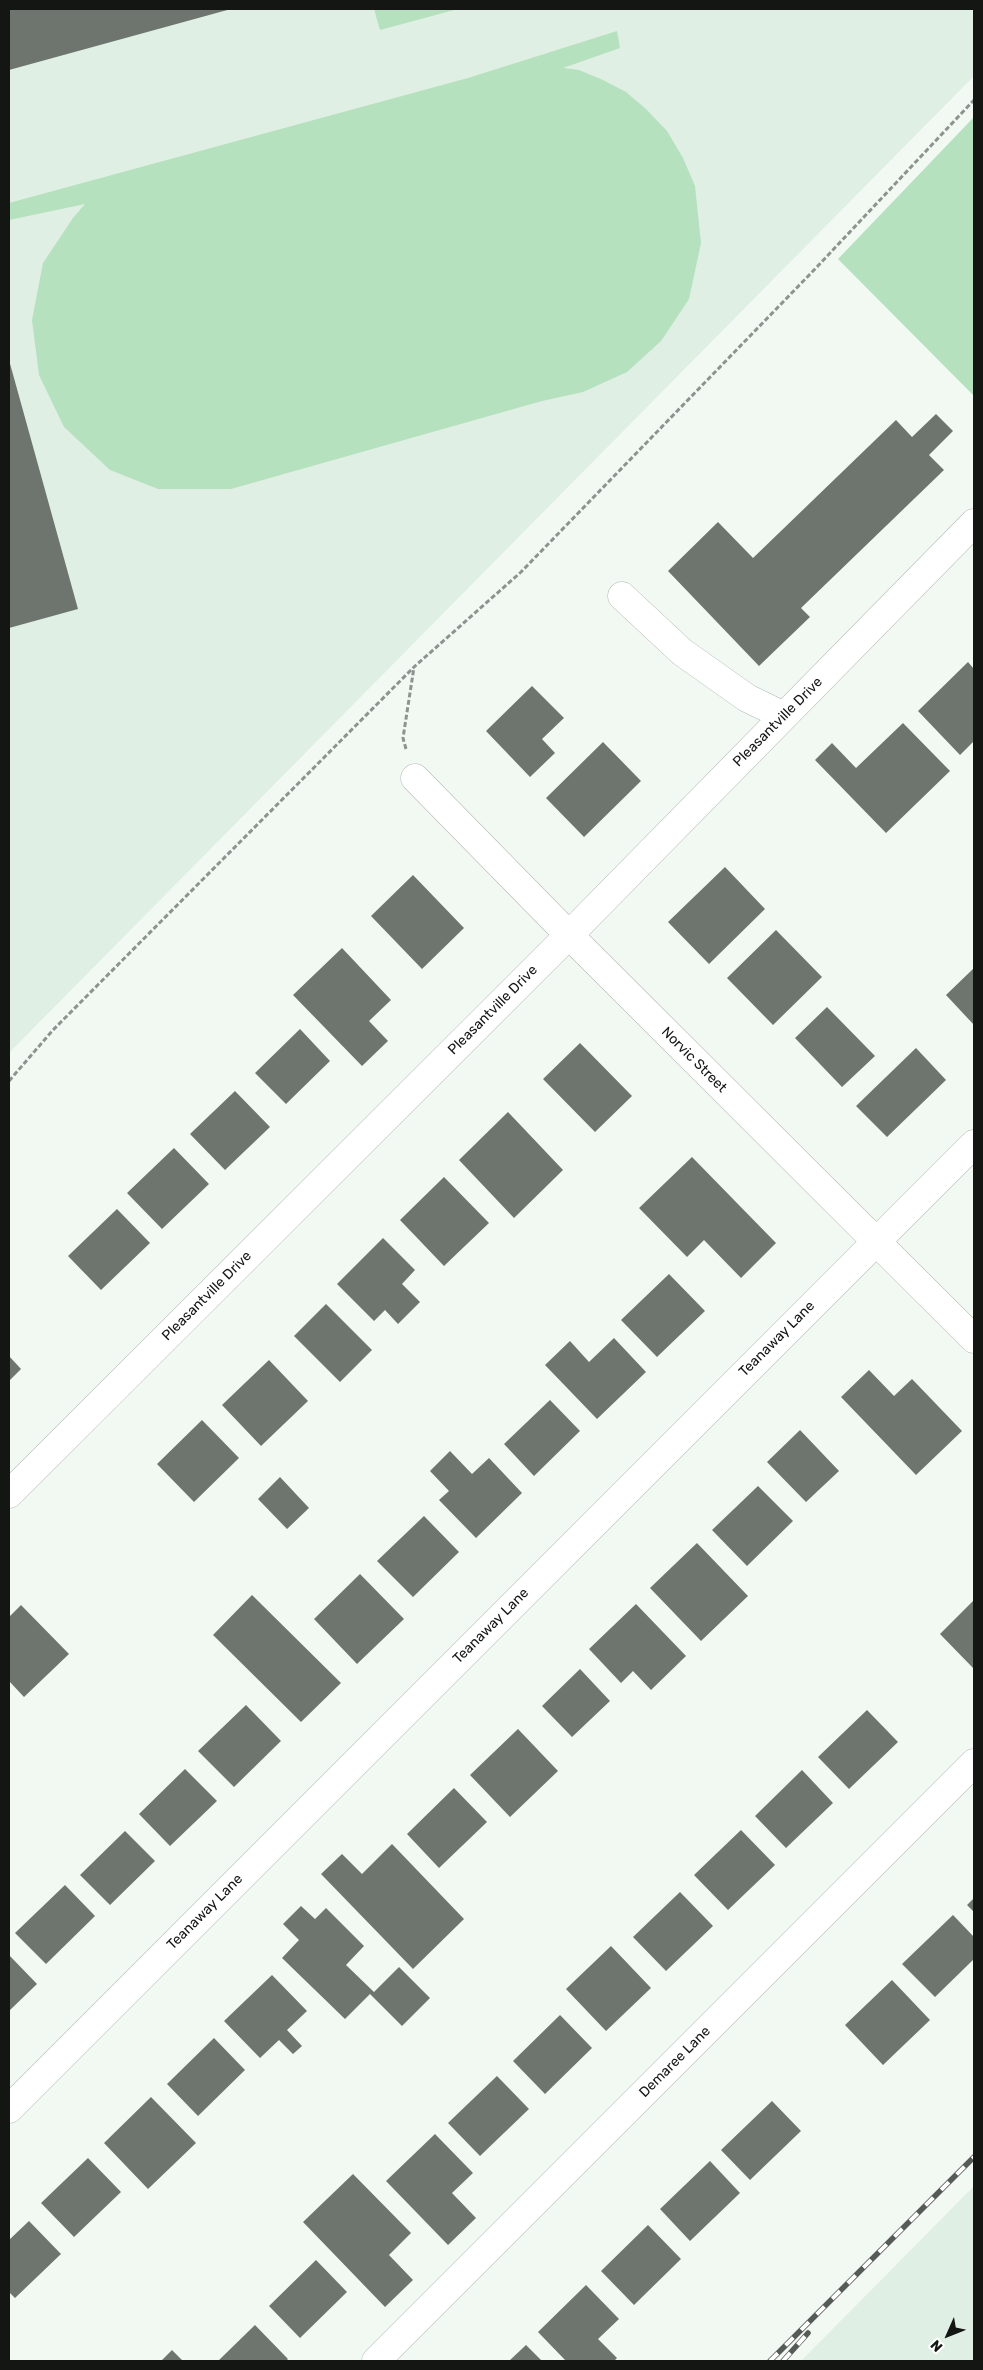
<!DOCTYPE html>
<style>
body{margin:0}
#map{position:relative;width:983px;height:2370px;overflow:hidden;background:#f1f9f2;font-family:Rubik,sans-serif}
canvas{display:block}
.frame{position:absolute;inset:0;border:10px solid #131613;pointer-events:none}
.north{position:absolute;left:923px;top:2310px;width:50px;height:50px;-webkit-text-stroke:4px #fff;paint-order:stroke;rotate:226deg;font-size:14px;font-weight:700;line-height:20px;text-align:center;color:#131613}
.north::after{content:'';display:block;margin:auto;width:18px;height:22px;background:#131613;clip-path:polygon(50% 0,100% 100%,50% 72%,0 100%)}
</style>
<div id="map">
<canvas width="983" height="2370"></canvas>
<div class="frame"></div>
<div class="north">N</div>
</div>
<script>
const g = document.querySelector('canvas').getContext('2d');
g.lineJoin = 'round';
function fillPath(path, color) {
  g.fillStyle = color;
  g.fill(path, 'evenodd');
}
function shape(rows) {
  const path = new Path2D();
  for (const r of rows) {
    path.moveTo(r[0], r[1]);
    for (let i = 2; i < r.length; i += 2) path.lineTo(r[i], r[i + 1]);
  }
  return path;
}
function strokePath(path, color, width, dash) {
  g.strokeStyle = color;
  g.lineWidth = width;
  g.lineCap = dash ? 'butt' : 'round';
  g.setLineDash(dash || []);
  g.stroke(path);
}
function write(font, color, halo, rows, align = 'center') {
  g.font = font + ' Rubik,sans-serif';
  g.lineWidth = 4;
  g.setLineDash([]);
  g.textBaseline = 'middle';
  g.strokeStyle = halo;
  g.fillStyle = color;
  for (const [text, x, y, turn = 0] of rows) {
    g.save();
    g.translate(x, y);
    g.rotate((+turn || 0) * Math.PI / 180);
    g.textAlign = isNaN(turn) ? turn : align;
    if (halo) g.strokeText(text, 0, 0);
    g.fillText(text, 0, 0);
    g.restore();
  }
}
fillPath(shape([
 [9,9,974,9,974,76,9,1053],
 [974,2186,974,2361,801,2361]
]), '#e0efe3');
fillPath(shape([
 [374,9,458,9,380,30],
 [617,31,620,48,563,68,579,70,603,80,626,92,646,109,667,131,683,158,695,186,701,243,689,299,661,341,627,372,583,392,542,401,231,489,158,489,110,470,64,427,39,375,32,320,43,263,73,218,85,204,9,220,9,203,468,78],
 [974,117,974,396,838,259]
]), '#b5e1be');
fillPath(shape([
 [9,9,231,9,9,70],
 [9,360,78,609,9,628],
 [936,414,953,431,929,455,944,470,801,608,810,617,759,666,668,571,718,522,753,558,896,420,912,437],
 [968,662,974,669,974,741,960,755,918,711],
 [532,686,564,718,542,739,555,753,530,777,486,731],
 [903,723,950,771,886,833,815,760,832,743,856,768],
 [603,742,641,781,584,837,546,798],
 [725,867,765,909,709,964,668,922],
 [413,875,464,928,422,969,371,916],
 [776,930,822,977,773,1025,727,978],
 [342,948,391,1000,369,1021,388,1041,362,1066,293,995],
 [974,968,974,1025,946,995],
 [827,1007,875,1056,842,1087,795,1038],
 [300,1029,330,1061,286,1104,255,1073],
 [580,1043,632,1096,595,1132,543,1079],
 [916,1048,946,1080,887,1137,856,1106],
 [235,1091,270,1127,225,1170,190,1134],
 [508,1112,563,1170,514,1218,459,1160],
 [174,1148,209,1184,162,1229,127,1193],
 [692,1157,776,1243,741,1278,704,1240,687,1257,639,1208],
 [444,1177,489,1223,444,1266,400,1220],
 [117,1209,150,1243,101,1290,68,1256],
 [383,1238,415,1270,402,1284,420,1302,398,1324,385,1310,374,1321,337,1284],
 [669,1274,705,1311,657,1357,621,1320],
 [326,1304,372,1350,340,1382,294,1336],
 [614,1338,646,1372,597,1419,545,1365,570,1341,589,1362],
 [9,1356,21,1369,9,1381],
 [269,1360,308,1401,261,1446,222,1405],
 [869,1370,894,1396,912,1379,962,1431,916,1475,841,1397],
 [550,1400,580,1431,534,1476,504,1444],
 [202,1420,239,1458,194,1502,157,1464],
 [800,1430,839,1471,806,1502,767,1462],
 [450,1451,472,1474,489,1458,522,1493,476,1538,439,1500,449,1491,430,1471],
 [280,1477,309,1508,287,1529,258,1499],
 [758,1486,793,1521,747,1566,712,1530],
 [424,1516,459,1552,413,1597,377,1561],
 [697,1543,748,1596,701,1641,650,1588],
 [360,1574,404,1619,357,1664,314,1619],
 [252,1595,341,1683,301,1722,213,1635],
 [974,1600,974,1669,940,1634],
 [636,1604,686,1656,651,1690,633,1671,621,1683,589,1649],
 [21,1605,69,1654,24,1697,9,1681,9,1617],
 [580,1669,610,1701,572,1737,542,1706],
 [246,1705,281,1741,234,1787,198,1751],
 [867,1710,898,1742,849,1789,818,1757],
 [518,1729,558,1771,510,1817,470,1775],
 [185,1769,217,1801,170,1846,139,1814],
 [802,1770,833,1803,786,1848,755,1816],
 [454,1788,487,1822,439,1868,407,1834],
 [741,1830,775,1865,728,1910,694,1875],
 [125,1831,155,1861,110,1905,80,1875],
 [392,1844,464,1919,413,1969,321,1874,342,1854,362,1874],
 [65,1885,95,1916,46,1964,15,1933],
 [680,1892,713,1926,666,1971,633,1937],
 [974,1898,974,1912,967,1905],
 [301,1906,315,1919,326,1908,364,1946,346,1965,374,1992,399,1967,430,1998,402,2026,370,1994,345,2019,282,1958,299,1940,283,1924],
 [953,1915,974,1937,974,1959,935,1997,902,1964],
 [611,1946,651,1988,606,2031,566,1989],
 [9,1955,37,1984,9,2011],
 [272,1975,307,2011,287,2030,302,2046,293,2054,279,2040,260,2058,224,2021],
 [892,1980,930,2020,883,2065,845,2025],
 [560,2015,592,2048,545,2094,513,2061],
 [214,2038,245,2070,198,2116,167,2084],
 [497,2076,529,2109,480,2156,448,2123],
 [151,2097,196,2143,148,2189,104,2143],
 [772,2101,801,2131,750,2180,721,2150],
 [435,2134,473,2173,452,2193,476,2218,448,2245,386,2181],
 [88,2158,121,2192,74,2237,41,2203],
 [710,2161,740,2193,690,2241,660,2209],
 [353,2174,411,2233,389,2255,413,2280,385,2307,303,2222],
 [29,2221,61,2254,15,2298,9,2292,9,2240],
 [648,2225,681,2259,634,2305,601,2271],
 [316,2260,347,2292,300,2338,269,2306],
 [586,2285,619,2319,598,2339,617,2358,614,2361,566,2361,538,2332],
 [255,2325,288,2359,286,2361,218,2361],
 [526,2345,542,2361,509,2361],
 [172,2350,183,2361,161,2361]
]), '#6e756f');
const minor = shape([
 [622,596,682,652,747,698,784,716],
 [415,778,569,935,974,1339],
 [9,1494,569,935,974,523],
 [9,2109,974,1144],
 [376,2361,974,1763]
]);
strokePath(minor, '#b2b9b3', 29);
strokePath(shape([
 [406,749,403,738,414,667],
 [9,1081,53,1030,414,667,521,572,815,269,974,100]
]), '#8d938e', 3, [5, 2.5]);
strokePath(minor, '#fff', 28);
const rail = shape([
 [770,2361,974,2157],
 [783,2361,808,2333]
]);
strokePath(rail, '#575b57', 5.5);
strokePath(rail, '#fff', 4, [11]);
write('14px', '#131613', '#fff', [
 ["Pleasantville Drive",778,722,-45],
 ["Pleasantville Drive",493,1010,-45],
 ["Norvic Street",694,1060,45],
 ["Pleasantville Drive",207,1296,-45],
 ["Teanaway Lane",777,1339,-45],
 ["Teanaway Lane",491,1626,-45],
 ["Teanaway Lane",205,1912,-45],
 ["Demaree Lane",675,2062,-45]
]);
</script>
